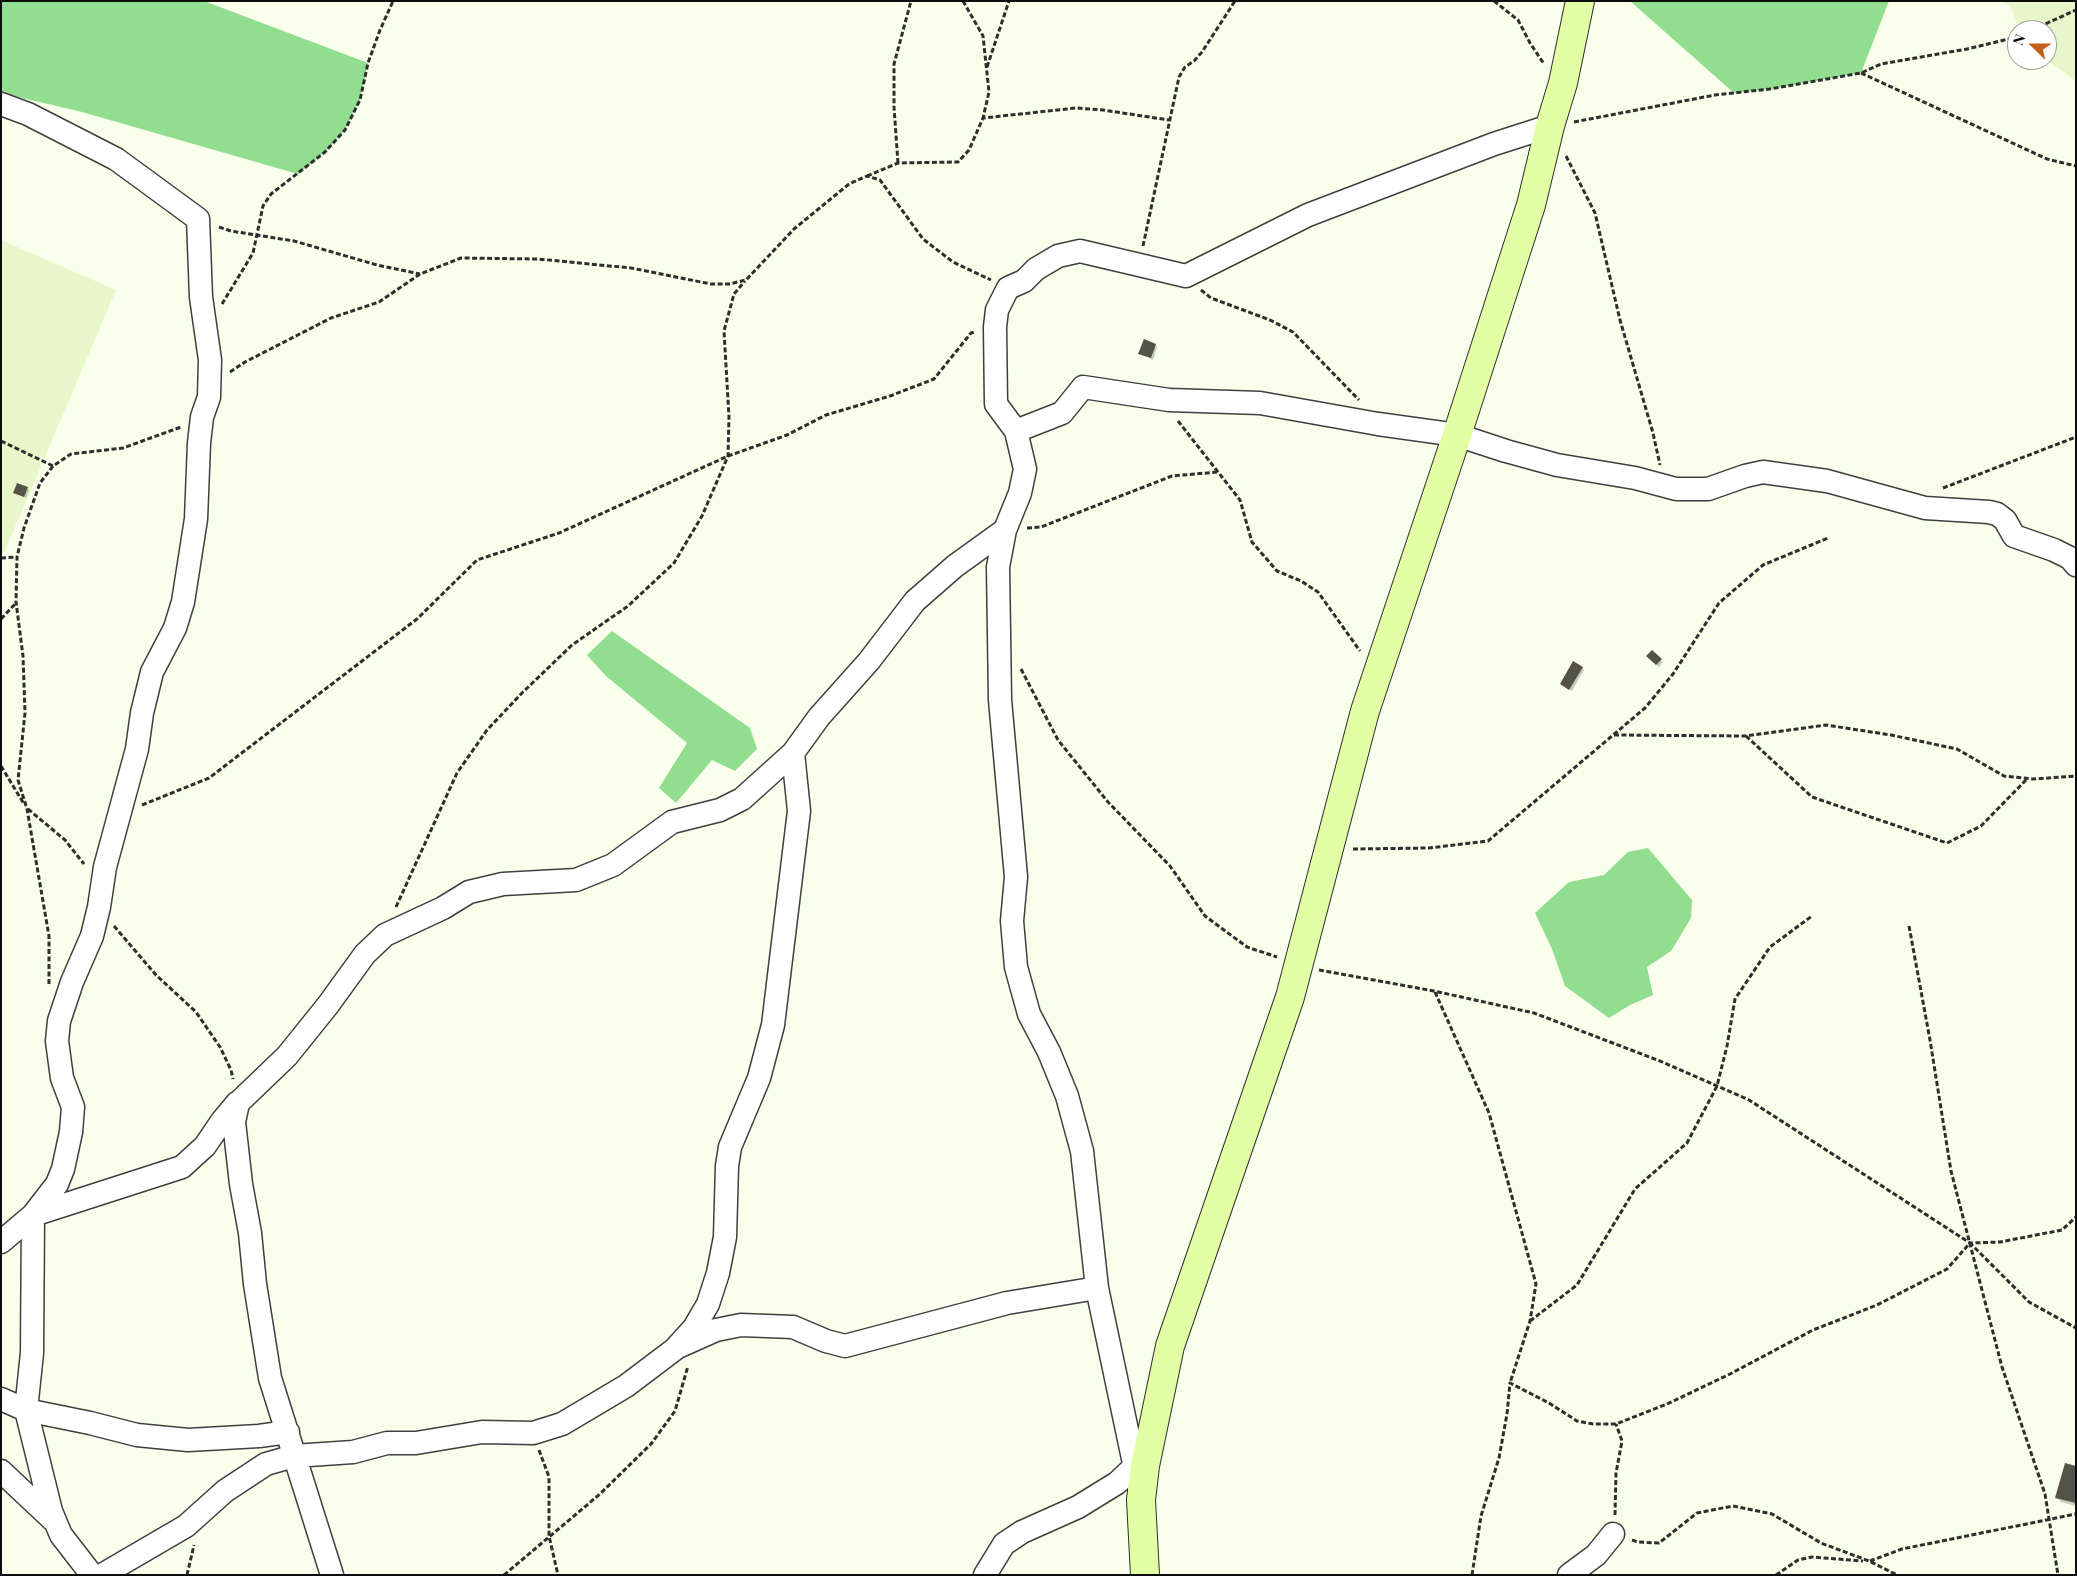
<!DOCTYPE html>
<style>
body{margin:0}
#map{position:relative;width:2077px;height:1576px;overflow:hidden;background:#faffeb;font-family:"Playfair Display",serif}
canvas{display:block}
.frame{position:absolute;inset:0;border:2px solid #0c0c0c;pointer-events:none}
.north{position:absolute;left:2007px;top:20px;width:50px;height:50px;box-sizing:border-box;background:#fff;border:1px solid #9e9e9e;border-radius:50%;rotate:292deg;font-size:14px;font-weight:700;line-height:20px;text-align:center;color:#0c0c0c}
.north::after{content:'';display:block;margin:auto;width:18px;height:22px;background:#c55e1b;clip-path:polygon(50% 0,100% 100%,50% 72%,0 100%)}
</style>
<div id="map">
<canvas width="2077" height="1576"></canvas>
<div class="frame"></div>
<div class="north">N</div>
</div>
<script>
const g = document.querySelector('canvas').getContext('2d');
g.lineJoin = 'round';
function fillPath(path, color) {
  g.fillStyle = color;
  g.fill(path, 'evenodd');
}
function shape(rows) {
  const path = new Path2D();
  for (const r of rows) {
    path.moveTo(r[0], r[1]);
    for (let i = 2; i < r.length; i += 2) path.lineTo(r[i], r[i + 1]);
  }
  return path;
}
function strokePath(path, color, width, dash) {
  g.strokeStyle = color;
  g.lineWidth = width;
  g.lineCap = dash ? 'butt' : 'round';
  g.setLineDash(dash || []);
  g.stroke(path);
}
fillPath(shape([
 [2000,1,2076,1,2076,81,2047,60,2047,30,2020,30,2010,6],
 [1,240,116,290,4,553,1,551]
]), '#e7f7c9');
fillPath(shape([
 [1,1,204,1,368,63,360,100,345,130,325,152,298,174,82,112,1,93],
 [1630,1,1889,1,1861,73,1770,89,1734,93],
 [612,631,750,728,757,749,735,771,712,760,676,803,659,788,687,743,606,676,587,655],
 [1648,848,1692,900,1691,918,1671,951,1647,967,1653,995,1630,1005,1609,1018,1565,986,1552,949,1535,913,1569,882,1604,875,1628,852]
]), '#91de90');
fillPath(shape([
 [1155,345,1157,347,1153,360,1140,353],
 [27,488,29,490,26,498,15,492],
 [1652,652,1663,662,1659,667,1648,656],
 [1582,668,1584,670,1572,691,1563,686],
 [2076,1467,2076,1506,2061,1502,2056,1497]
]), '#0003');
fillPath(shape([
 [1144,339,1156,344,1151,358,1138,354],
 [17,483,28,487,24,497,13,493],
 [1652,650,1662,659,1656,665,1646,656],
 [1573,661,1583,667,1569,690,1560,684],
 [2065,1463,2076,1466,2076,1503,2055,1498]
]), '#555348');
const street = shape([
 [1,104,28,114,116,159,198,219,201,297,210,360,209,397,202,417,199,443,196,519,183,602,175,628,152,672,142,713,137,749,105,867,99,907,92,936,72,982,59,1021,57,1041,62,1078,73,1107,71,1132,63,1169,57,1184,33,1215,1,1242],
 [1016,431,1062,413,1083,387,1169,400,1260,403,1378,424,1457,435,1506,451,1557,465,1635,478,1676,489,1708,489,1745,476,1763,472,1827,481,1925,508,1989,512,1997,514,2005,520,2014,536,2054,550,2070,558,2076,565],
 [680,1346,716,1330,741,1325,793,1327,826,1341,845,1346,1007,1303,1097,1288],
 [1,1399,26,1410,90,1423,137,1435,188,1440,259,1436,288,1432],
 [1,1471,53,1520],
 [1139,1487,1097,1288,1082,1151,1067,1096,1049,1052,1029,1014,1016,967,1012,921,1016,877,1000,700,998,567,1005,530,1020,493,1025,469,1016,431,996,404,995,327,997,310,1008,288,1024,281,1036,269,1058,256,1080,251,1186,276,1308,215,1494,144,1550,126],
 [92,1575,61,1535,51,1511,26,1410,32,1353,33,1215,182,1167,205,1146,222,1121,237,1103],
 [102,1575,186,1526,225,1491,266,1464,294,1456,353,1452,387,1443,416,1443,482,1432,533,1433,562,1424,626,1386,675,1349,694,1328,708,1304,718,1273,725,1237,727,1166,730,1147,759,1078,773,1025,799,811,793,753,819,717,869,661,915,601,955,566,1005,530],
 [332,1575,270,1378,255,1284,250,1233,241,1184,234,1122,238,1103,287,1056,328,1005,365,954,385,935,443,908,469,892,503,884,576,880,613,865,672,822,720,810,742,799,793,753],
 [985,1575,1004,1544,1022,1532,1078,1507,1117,1483,1135,1466,1141,1456],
 [1569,1575,1596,1555,1613,1534]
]);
const secondary = shape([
 [1145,1575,1141,1500,1145,1466,1170,1346,1290,997,1365,711,1457,435,1531,205,1550,126,1563,83,1580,1]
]);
strokePath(street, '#3f3f3f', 25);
strokePath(secondary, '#2e2e2e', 30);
strokePath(shape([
 [963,1,983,36,989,92,983,118],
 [1494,1,1518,20,1530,43,1544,64],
 [2032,30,2076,10],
 [987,67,1009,1],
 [1861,73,2047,159,2076,166],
 [1574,122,1715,95,1770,89,1861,73,1881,64,1967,49,2017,37],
 [1566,156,1595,213,1620,320,1653,433,1660,465],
 [898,163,894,107,894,64,911,1],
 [867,176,898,163,958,162,969,150,983,118,1076,108,1103,110,1169,120],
 [219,227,231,231,294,241,377,265,420,274],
 [1143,246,1179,77,1185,67,1194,61,1202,52,1235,1],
 [1201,290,1211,298,1270,320,1293,332,1359,400],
 [222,304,253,253,263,206,271,194,325,152,345,130,360,100,368,63,380,30,393,1],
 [230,372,245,362,331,318,379,302,420,274,461,258,538,259,631,268,711,284,729,284,746,280,794,229,849,184,867,176,880,180,923,239,953,262,991,280],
 [1178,421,1240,500,1252,542,1277,571,1301,581,1318,592,1360,651],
 [1,441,53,466],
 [1943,488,2076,437],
 [1027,528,1041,527,1172,476,1218,472],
 [1,558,17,557],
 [1,619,16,603],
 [1021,669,1058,740,1108,802,1170,866,1205,916,1247,947,1277,957],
 [1614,735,1745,736,1826,725,1891,735,1957,749,2004,776,2034,779,2076,776],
 [1746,736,1812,797,1947,843,1981,826,2027,779],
 [1,766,24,804],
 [142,805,209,778,417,619,477,560,559,533,728,456,787,435,826,415,890,396,934,379,971,333,975,332],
 [28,809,65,840,84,864],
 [1353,849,1429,848,1488,841,1645,708,1673,674,1719,603,1763,565,1828,538],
 [396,907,457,773,487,730,522,693,572,645,628,606,674,563,702,516,728,456,729,417,724,331,734,294,745,281],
 [114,926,156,975,196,1012,220,1047,231,1070,233,1079],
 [1909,926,1930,1040,1951,1171,2002,1367,2045,1494,2058,1575],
 [1319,970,1434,991,1534,1013,1660,1061,1749,1100,1970,1243,2000,1242,2062,1230,2076,1217],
 [49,984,49,936,27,809,18,780,25,713,23,656,16,602,17,557,24,528,40,483,53,466,71,454,123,448,181,427],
 [1435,992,1489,1113,1536,1284,1530,1321,1510,1383],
 [1530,1321,1577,1285,1635,1189,1687,1143,1717,1086,1727,1046,1735,999,1770,947,1812,916],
 [539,1450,549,1477,549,1536,558,1575],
 [1615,1515,1616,1473,1622,1441,1616,1424],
 [1632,1540,1638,1542,1659,1543,1697,1513,1733,1506,1772,1514,1821,1543,1869,1561,1897,1575],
 [1870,1561,1902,1549,2076,1514],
 [187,1575,194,1545],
 [504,1575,600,1494,651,1444,675,1411,688,1366],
 [1472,1575,1481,1516,1499,1458,1507,1414,1510,1383,1549,1403,1577,1421,1593,1424,1616,1424,1667,1404,1730,1374,1813,1330,1877,1305,1947,1269,1970,1243,2029,1302,2076,1328],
 [1776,1575,1798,1560,1812,1557,1863,1561]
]), '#2e2e2e', 3, [5, 2.5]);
strokePath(street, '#fff', 22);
strokePath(secondary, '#e2ffa6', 28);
</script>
